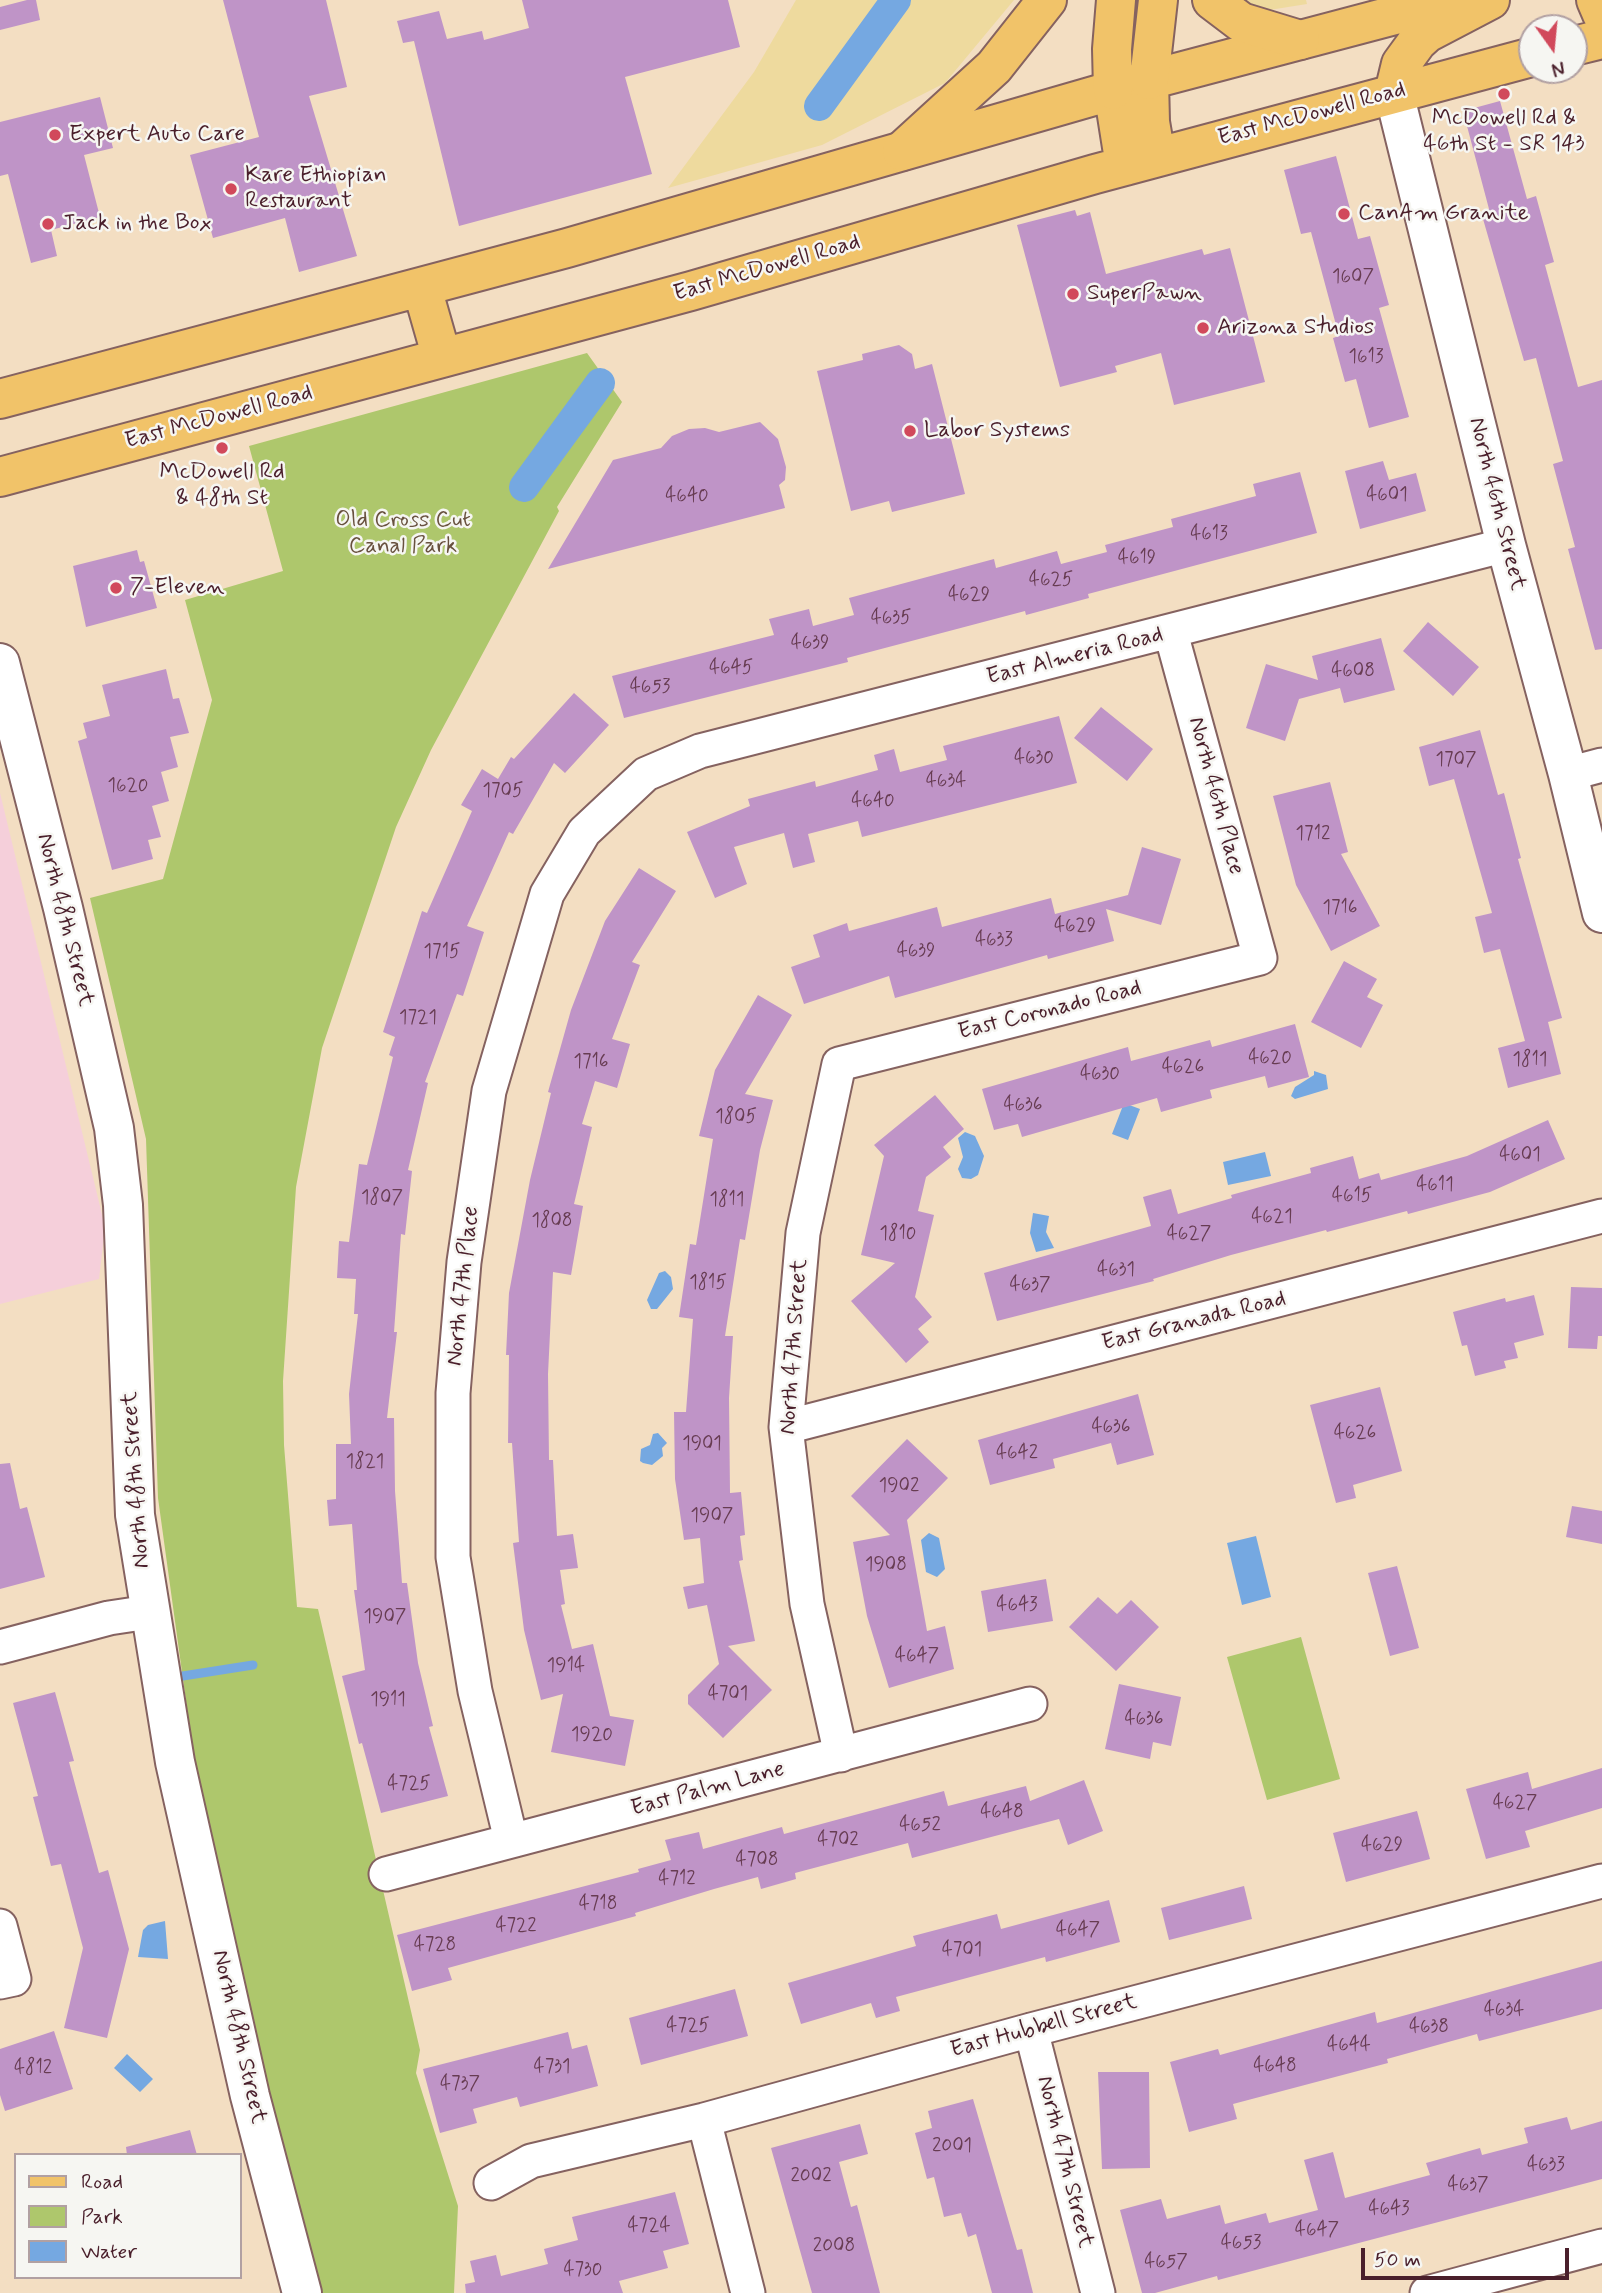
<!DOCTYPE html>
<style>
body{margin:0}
#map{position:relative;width:1602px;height:2293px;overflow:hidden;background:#f3dec2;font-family:Mynerve,sans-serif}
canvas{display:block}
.legend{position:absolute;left:14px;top:2153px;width:228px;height:126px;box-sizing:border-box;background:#f6f6f2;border:2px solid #b1a0a2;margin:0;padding:9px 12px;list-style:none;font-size:21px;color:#4a1f2b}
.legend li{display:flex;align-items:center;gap:14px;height:35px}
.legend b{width:35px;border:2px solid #b1a0a2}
.north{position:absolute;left:1518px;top:14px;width:70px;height:70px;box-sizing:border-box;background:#f6f6f2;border:2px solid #b1a0a2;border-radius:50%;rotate:165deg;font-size:19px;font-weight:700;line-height:28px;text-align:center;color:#4a1f2b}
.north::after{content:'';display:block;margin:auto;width:24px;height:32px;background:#d1495b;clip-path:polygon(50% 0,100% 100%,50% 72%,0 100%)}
.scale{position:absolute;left:1361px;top:2248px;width:208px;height:32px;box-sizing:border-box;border:4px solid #4a1f2b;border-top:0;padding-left:9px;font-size:21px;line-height:24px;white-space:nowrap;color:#4a1f2b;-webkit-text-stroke:5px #f6f6f2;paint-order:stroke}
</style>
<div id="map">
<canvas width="1602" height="2293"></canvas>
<ul class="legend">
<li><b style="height:9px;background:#f1c369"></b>Road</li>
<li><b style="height:19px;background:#aec76c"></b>Park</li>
<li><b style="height:19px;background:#75a8e1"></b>Water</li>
</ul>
<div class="north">N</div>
<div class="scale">50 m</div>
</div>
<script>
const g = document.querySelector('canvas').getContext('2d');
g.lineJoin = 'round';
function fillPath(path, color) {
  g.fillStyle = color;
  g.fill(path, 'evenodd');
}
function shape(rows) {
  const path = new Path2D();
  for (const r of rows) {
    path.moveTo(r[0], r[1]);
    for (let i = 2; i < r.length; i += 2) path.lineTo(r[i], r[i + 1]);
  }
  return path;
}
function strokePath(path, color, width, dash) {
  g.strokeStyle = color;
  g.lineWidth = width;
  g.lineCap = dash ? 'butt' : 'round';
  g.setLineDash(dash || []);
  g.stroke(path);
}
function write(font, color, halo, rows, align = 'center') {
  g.font = font + ' Mynerve,sans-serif';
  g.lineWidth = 5;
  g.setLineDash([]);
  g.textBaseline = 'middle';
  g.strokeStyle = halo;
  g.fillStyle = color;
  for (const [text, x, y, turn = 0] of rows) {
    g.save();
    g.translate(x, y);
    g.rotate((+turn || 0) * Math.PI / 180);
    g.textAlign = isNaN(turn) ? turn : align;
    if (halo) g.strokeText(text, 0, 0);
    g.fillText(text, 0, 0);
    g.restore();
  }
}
fillPath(shape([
 [0,793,105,1227,99,1279,0,1304]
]), '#f5cfda');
fillPath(shape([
 [587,353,622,402,557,507,559,511,431,750,396,827,322,1048,296,1187,283,1381,284,1445,297,1607,318,1609,420,2050,416,2073,458,2206,454,2293,321,2293,267,2096,194,1759,158,1498,146,1139,90,898,163,879,212,700,185,600,283,571,249,446],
 [1301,1637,1340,1779,1267,1800,1227,1657]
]), '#aec76c');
fillPath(shape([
 [796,0,1014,0,945,83,822,145,668,188,754,72],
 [1245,0,1306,0,1307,4,1263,11]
]), '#eeda9e');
fillPath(shape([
 [1314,1071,1326,1075,1328,1089,1295,1099,1291,1096,1295,1087,1314,1075],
 [1124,1103,1140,1109,1128,1140,1112,1134],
 [965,1132,975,1136,984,1156,978,1175,971,1179,962,1178,958,1169,963,1157,958,1138],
 [1265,1152,1271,1176,1228,1185,1223,1162],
 [1033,1213,1049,1216,1046,1232,1054,1248,1036,1252,1030,1233],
 [665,1271,671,1277,673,1289,657,1309,651,1309,647,1300,659,1273],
 [658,1433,667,1443,662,1448,663,1456,652,1465,643,1463,640,1461,641,1449,650,1445,653,1434],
 [929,1533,939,1538,945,1569,937,1577,926,1572,921,1540],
 [1256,1536,1271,1597,1242,1605,1227,1543],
 [165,1921,168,1959,138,1957,143,1930,148,1925],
 [127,2054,153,2079,140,2092,114,2068]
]), '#75a8e1');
strokePath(shape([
 [170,1678,253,1665]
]), '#75a8e1', 9);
strokePath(shape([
 [819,106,896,0],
 [524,487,600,383]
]), '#75a8e1', 30);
fillPath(shape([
 [27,0,36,0,40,20,0,30,0,7],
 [223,0,326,0,347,87,309,96,357,256,299,272,285,218,213,238,190,155,259,137],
 [522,0,728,0,740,47,625,77,652,174,459,226,414,41,403,43,397,21,439,11,447,39,482,31,484,40,529,28],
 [100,97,113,148,84,155,100,217,51,230,57,256,31,263,8,174,0,176,0,122],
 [1500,101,1527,199,1536,196,1554,262,1545,265,1578,387,1602,380,1602,649,1595,650,1568,549,1575,547,1553,464,1563,461,1536,358,1524,361,1481,212,1489,209,1463,111],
 [1336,156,1358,239,1370,236,1389,305,1379,308,1409,417,1369,428,1356,379,1345,382,1333,338,1339,336,1311,232,1301,234,1284,170],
 [1075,210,1077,216,1090,212,1106,274,1202,249,1204,255,1230,248,1265,382,1174,405,1161,353,1115,366,1117,372,1060,387,1017,225],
 [899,345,912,354,915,369,932,364,965,494,892,512,889,501,851,511,817,371,863,360,862,354],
 [760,422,778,439,786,467,785,480,779,485,785,508,548,569,613,460,661,448,672,436,689,429,705,428,719,432],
 [1383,461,1389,480,1416,473,1426,511,1360,529,1345,471],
 [1300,472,1317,533,1088,594,1089,598,1026,615,1025,611,847,658,848,662,624,718,612,676,774,635,769,619,809,609,813,626,854,615,849,598,994,559,996,568,1057,551,1061,564,1107,552,1105,545,1173,527,1171,519,1256,496,1253,484],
 [137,550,140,562,144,561,157,608,86,627,73,566],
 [1428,622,1479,667,1453,696,1403,651],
 [1381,638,1395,690,1344,703,1340,688,1299,699,1285,741,1246,728,1266,664,1318,680,1312,656],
 [166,669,173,699,179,698,189,733,170,737,178,767,161,772,169,801,152,806,161,837,148,840,153,859,112,870,78,741,87,738,83,723,110,716,102,685],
 [574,693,609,725,565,773,554,763,513,834,509,832,467,926,484,932,463,996,457,994,425,1082,428,1083,408,1170,412,1171,405,1235,401,1234,394,1332,397,1332,387,1418,394,1418,395,1491,402,1583,407,1583,418,1663,433,1726,429,1727,448,1796,381,1813,362,1743,359,1744,342,1676,365,1670,354,1590,357,1590,352,1524,329,1526,327,1500,336,1499,336,1444,351,1444,349,1394,358,1314,354,1314,356,1279,337,1278,339,1241,349,1242,359,1164,367,1165,393,1057,389,1055,395,1037,383,1032,422,911,427,913,472,811,461,805,482,769,498,779,511,757,514,759],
 [1101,707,1153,749,1127,781,1074,738],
 [1059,716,1077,783,862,837,858,821,808,834,815,862,793,868,784,833,734,847,747,884,715,898,687,832,750,806,748,799,815,781,816,787,878,770,874,755,894,749,900,772,947,760,943,746],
 [1480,730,1498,795,1504,793,1521,858,1518,859,1562,1018,1548,1022,1561,1074,1508,1088,1498,1048,1525,1041,1500,949,1484,953,1475,917,1492,913,1454,779,1429,786,1419,747],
 [1330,782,1348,852,1341,854,1380,926,1331,951,1296,885,1273,796],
 [1142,847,1181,859,1161,925,1106,909,1114,941,1048,959,1047,955,895,998,889,976,804,1004,791,967,820,957,813,935,847,923,849,931,937,907,942,927,1051,898,1055,914,1128,895],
 [639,868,676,891,632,962,640,965,612,1039,630,1044,617,1088,595,1081,582,1124,592,1127,574,1204,583,1206,571,1275,553,1272,548,1374,549,1460,553,1460,557,1536,573,1534,578,1568,560,1570,565,1604,561,1605,572,1649,593,1644,610,1716,634,1720,625,1766,551,1752,563,1694,541,1700,524,1630,513,1543,519,1542,512,1443,508,1443,509,1355,506,1355,509,1293,530,1180,551,1093,548,1092,571,1010,605,921],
 [1344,961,1377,979,1367,997,1383,1005,1361,1048,1311,1022],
 [758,995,792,1015,745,1094,773,1100,760,1150,745,1240,740,1239,725,1336,733,1336,729,1398,730,1493,741,1492,745,1535,740,1536,743,1560,739,1561,755,1641,728,1646,772,1690,723,1738,688,1704,688,1695,719,1664,707,1605,688,1609,683,1587,704,1583,700,1538,684,1540,675,1479,674,1412,686,1412,693,1319,679,1317,690,1244,696,1245,713,1139,699,1136,715,1070],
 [1295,1024,1309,1077,1268,1088,1265,1076,1210,1090,1212,1098,1161,1112,1157,1098,1022,1137,1018,1124,994,1130,982,1089,1128,1047,1131,1061,1210,1040,1212,1047],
 [935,1095,964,1129,943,1147,951,1157,926,1177,918,1211,934,1215,915,1297,932,1317,918,1329,929,1342,906,1363,851,1301,895,1263,861,1255,884,1156,874,1145],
 [1548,1120,1565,1159,1490,1192,1408,1214,1407,1211,1327,1232,1326,1230,1231,1255,1153,1279,1154,1281,997,1321,984,1273,1151,1226,1143,1197,1171,1189,1178,1214,1232,1198,1231,1195,1311,1173,1310,1168,1353,1156,1359,1179,1379,1173,1381,1180,1467,1156],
 [1571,1287,1602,1288,1602,1336,1598,1336,1597,1349,1568,1348],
 [1534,1295,1544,1335,1514,1343,1518,1358,1504,1361,1506,1368,1475,1376,1467,1345,1462,1346,1453,1312,1505,1298,1506,1302],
 [1380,1387,1402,1471,1353,1485,1356,1498,1336,1503,1310,1405],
 [1138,1394,1154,1455,1117,1465,1111,1443,1053,1459,1055,1468,990,1485,978,1440],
 [907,1439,948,1478,907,1520,927,1631,945,1626,954,1669,889,1688,867,1616,853,1542,890,1535,851,1496],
 [10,1463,20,1509,27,1507,45,1577,0,1589,0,1464],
 [1572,1506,1602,1511,1602,1544,1566,1537],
 [1397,1566,1419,1648,1390,1656,1368,1573],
 [1046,1579,1053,1621,988,1632,981,1591],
 [1098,1597,1117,1614,1131,1600,1159,1627,1116,1671,1069,1627],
 [1119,1684,1181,1697,1171,1746,1153,1742,1150,1759,1105,1749],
 [55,1692,74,1761,69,1762,99,1873,108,1870,129,1949,107,2038,64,2028,83,1948,61,1864,51,1866,33,1797,38,1796,13,1703],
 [1602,1768,1602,1808,1525,1831,1530,1847,1486,1859,1466,1789,1528,1772,1532,1789],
 [1084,1780,1103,1831,1068,1845,1059,1819,912,1858,908,1843,795,1873,796,1879,761,1889,758,1877,714,1889,635,1913,636,1916,448,1968,452,1980,412,1991,397,1935,639,1872,638,1869,671,1860,665,1840,699,1832,703,1849,782,1827,784,1834,944,1791,948,1806,1026,1786,1030,1801],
 [1417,1811,1430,1859,1346,1882,1333,1833],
 [1244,1886,1252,1919,1169,1940,1161,1908],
 [1109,1900,1120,1942,1046,1962,1045,1957,896,1997,900,2011,876,2018,871,2003,801,2024,788,1983,916,1946,913,1936,997,1914,1001,1929],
 [1602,1961,1602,2009,1479,2041,1477,2034,1387,2059,1388,2063,1233,2104,1237,2119,1189,2132,1170,2062,1218,2049,1220,2055,1375,2012,1377,2023],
 [735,1989,748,2036,641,2065,629,2018],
 [54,2031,73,2089,5,2111,0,2095,0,2049],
 [568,2032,572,2049,587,2045,598,2086,520,2107,517,2097,473,2109,477,2123,440,2133,423,2069],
 [1098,2072,1149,2072,1150,2168,1102,2169],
 [973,2099,1017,2250,1022,2249,1033,2293,992,2293,976,2234,968,2237,961,2213,944,2217,934,2177,927,2179,915,2133,932,2128,928,2111],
 [1567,2117,1571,2130,1602,2121,1602,2179,1218,2280,1217,2276,1155,2293,1142,2293,1120,2210,1161,2199,1167,2219,1220,2205,1225,2224,1266,2213,1269,2223,1318,2210,1304,2160,1333,2152,1345,2198,1430,2175,1426,2163,1480,2148,1482,2155,1528,2143,1524,2128],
 [860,2124,868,2154,839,2162,851,2207,857,2205,880,2293,812,2293,771,2148],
 [190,2130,197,2155,127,2155,126,2147],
 [675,2192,689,2244,663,2251,668,2268,619,2281,623,2293,466,2293,465,2284,475,2282,470,2261,496,2255,501,2276,548,2264,544,2249,578,2240,572,2217]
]), '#bf94c7');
const minor = shape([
 [1568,774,1602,765],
 [786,1427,1602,1216],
 [0,1647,109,1618,149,1612],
 [841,1755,807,1604,786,1427,803,1233,839,1064,1260,958,1171,633],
 [511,1840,475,1691,453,1557,453,1393,464,1262,489,1091,547,894,584,832,646,774,700,751,1506,545],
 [386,1874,1030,1704],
 [0,1926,14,1979,0,1982],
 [1031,2030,1098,2293],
 [704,2120,748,2293],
 [491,2183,531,2161,704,2120,1031,2030,1602,1881],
 [1427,2293,1602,2246]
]);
const tertiary = shape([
 [1394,93,1506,545,1568,774,1602,913],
 [0,663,63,908,114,1128,123,1205,135,1515,175,1762,250,2096,302,2293]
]);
const primary = shape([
 [1596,0,1602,14],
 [1574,46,1602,39],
 [1149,80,1150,122,1156,157],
 [1113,90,1125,166],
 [1394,93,1401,64,1417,42,1427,33,1490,0],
 [422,288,442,358],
 [0,399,567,248,1149,80,1452,0],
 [0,477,691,291,1095,174,1532,57]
]);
const motorway = shape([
 [1212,0,1241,22,1300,40],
 [1149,80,1158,0],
 [1113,90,1112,49,1116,0],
 [902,151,994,67,1047,0]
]);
strokePath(minor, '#856260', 37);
strokePath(tertiary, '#856260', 42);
strokePath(primary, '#856260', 42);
strokePath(motorway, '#856260', 42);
strokePath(minor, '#fff', 33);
strokePath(tertiary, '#fff', 38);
strokePath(primary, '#f1c369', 38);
strokePath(motorway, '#f1c369', 38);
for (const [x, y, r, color] of [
 [1504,94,7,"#d1495b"],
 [55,135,7,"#d1495b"],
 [231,189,7,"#d1495b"],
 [1344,214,7,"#d1495b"],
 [48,224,7,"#d1495b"],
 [1073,294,7,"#d1495b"],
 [1203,328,7,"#d1495b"],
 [910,431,7,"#d1495b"],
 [222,448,7,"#d1495b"],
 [116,588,7,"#d1495b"]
]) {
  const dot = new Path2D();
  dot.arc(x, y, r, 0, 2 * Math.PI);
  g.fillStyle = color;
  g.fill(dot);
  strokePath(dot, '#f6f6f2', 2.5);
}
write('19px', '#673c52', null, [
 ["1607",1353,278],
 ["1613",1366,358],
 ["4601",1387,496],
 ["4640",687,497],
 ["4613",1209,535],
 ["4619",1137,559],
 ["4625",1051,581],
 ["4629",969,596],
 ["4635",891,619],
 ["4639",810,644],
 ["4645",731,669],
 ["4608",1353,672],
 ["4653",650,688],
 ["4630",1034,759],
 ["1707",1456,761],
 ["4634",946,782],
 ["1620",128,787],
 ["1705",503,792],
 ["4640",873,802],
 ["1712",1313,835],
 ["1716",1340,909],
 ["4629",1075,927],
 ["4633",994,941],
 ["4639",916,952],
 ["1715",442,953],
 ["1721",418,1019],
 ["4620",1270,1059],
 ["1811",1530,1061],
 ["1716",591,1063],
 ["4626",1183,1068],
 ["4630",1100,1075],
 ["4636",1023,1106],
 ["1805",736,1118],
 ["4601",1520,1156],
 ["4611",1435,1186],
 ["4615",1352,1197],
 ["1807",382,1199],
 ["1811",727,1201],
 ["4621",1272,1218],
 ["1808",552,1222],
 ["1810",898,1235],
 ["4627",1189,1235],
 ["4631",1116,1271],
 ["1815",708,1284],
 ["4637",1030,1286],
 ["4636",1111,1428],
 ["4626",1355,1434],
 ["1901",702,1445],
 ["4642",1017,1454],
 ["1821",365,1463],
 ["1902",899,1487],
 ["1907",712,1517],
 ["1908",886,1566],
 ["4643",1017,1606],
 ["1907",385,1618],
 ["4647",917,1657],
 ["1914",566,1667],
 ["4701",728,1695],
 ["1911",388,1701],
 ["4636",1144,1720],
 ["1920",592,1736],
 ["4725",409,1785],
 ["4627",1515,1804],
 ["4648",1002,1813],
 ["4652",920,1826],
 ["4702",838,1841],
 ["4629",1382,1846],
 ["4708",757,1861],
 ["4712",677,1880],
 ["4718",598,1905],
 ["4722",516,1927],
 ["4647",1078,1931],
 ["4728",435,1946],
 ["4701",962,1951],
 ["4634",1504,2011],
 ["4725",688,2027],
 ["4638",1429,2028],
 ["4644",1349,2046],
 ["4648",1275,2067],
 ["4731",552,2068],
 ["4812",33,2069],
 ["4737",460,2085],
 ["2001",952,2147],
 ["4633",1546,2166],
 ["2002",811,2177],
 ["4637",1468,2186],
 ["4643",1389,2210],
 ["4724",649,2227],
 ["4647",1317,2231],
 ["4653",1241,2244],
 ["2008",834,2247],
 ["4657",1166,2263],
 ["4730",583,2271]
]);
write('23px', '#4a1f2b', '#f6f6f2', [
 ["East McDowell Road",1312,115,-15],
 ["East McDowell Road",767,269,-16],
 ["East McDowell Road",219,418,-15],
 ["North 46th Street",1496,504,76],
 ["East Almeria Road",1075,657,-14],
 ["North 46th Place",1215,796,75],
 ["North 48th Street",64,920,76],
 ["East Coronado Road",1050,1011,-14],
 ["North 47th Place",464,1286,-84],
 ["East Granada Road",1194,1322,-14],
 ["North 47th Street",795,1347,-86],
 ["North 48th Street",137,1480,-94],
 ["East Palm Lane",708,1790,-15],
 ["East Hubbell Street",1044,2027,-15],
 ["North 48th Street",238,2037,77],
 ["North 47th Street",1064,2162,76]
]);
write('23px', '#4a1f2b', '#f6f6f2', [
 ["McDowell Rd &",1504,119,"center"],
 ["46th St - SR 143",1504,145,"center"],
 ["Expert Auto Care",69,135],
 ["Kare Ethiopian",245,176],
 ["Restaurant",245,202],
 ["CanAm Granite",1358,214],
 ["Jack in the Box",62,224],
 ["SuperPawn",1087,294],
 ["Arizona Studios",1217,328],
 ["Labor Systems",924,431],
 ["McDowell Rd",222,473,"center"],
 ["& 48th St",222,499,"center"],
 ["7-Eleven",130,588]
], 'left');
write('23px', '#68513e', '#f6f6f2', [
 ["Old Cross Cut",403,521],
 ["Canal Park",403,547]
]);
</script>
